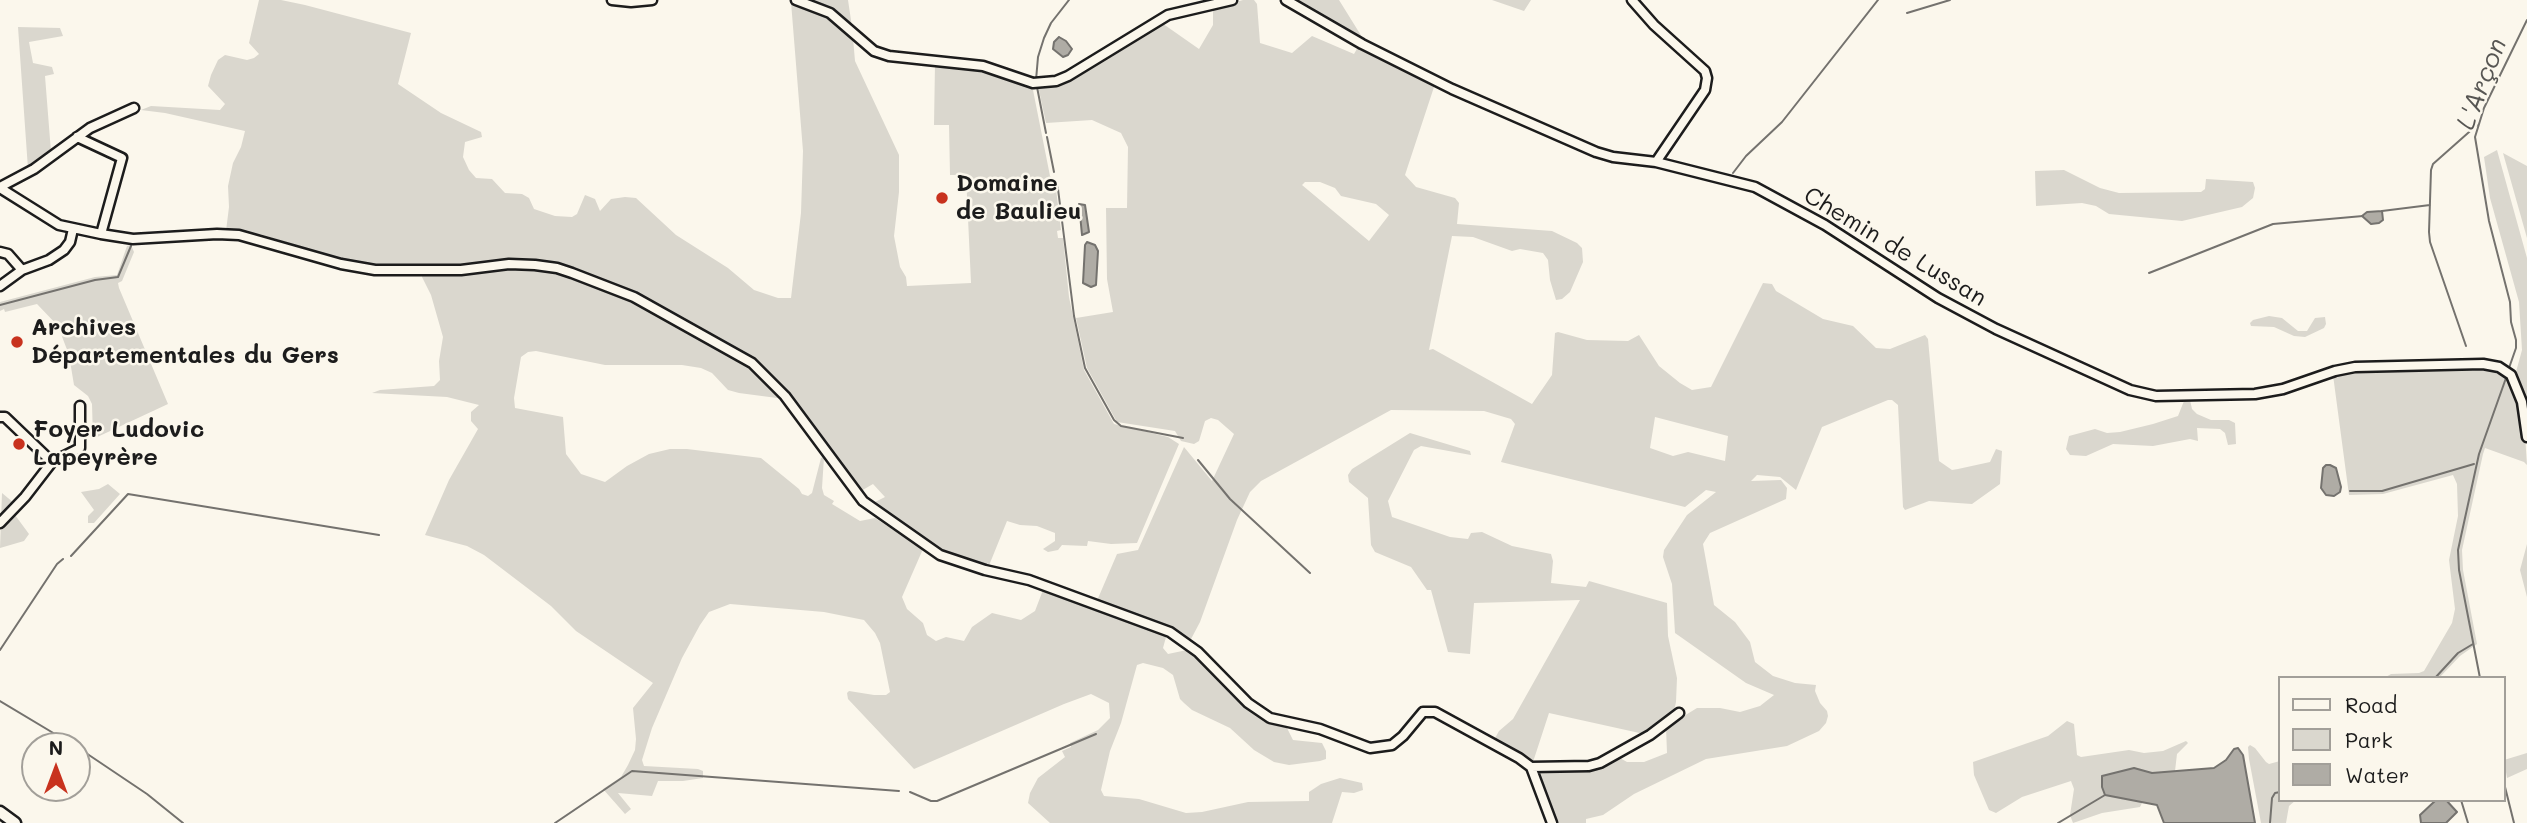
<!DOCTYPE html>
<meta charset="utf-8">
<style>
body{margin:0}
#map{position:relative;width:2527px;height:823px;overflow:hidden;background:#fbf7ec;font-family:Mali,sans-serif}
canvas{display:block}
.legend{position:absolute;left:2278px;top:676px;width:228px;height:126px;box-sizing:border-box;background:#fbf7ec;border:2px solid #a29f99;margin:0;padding:9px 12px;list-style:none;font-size:21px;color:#1c1c1c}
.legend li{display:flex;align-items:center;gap:14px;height:35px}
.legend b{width:35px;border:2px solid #a29f99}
.north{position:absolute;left:21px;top:732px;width:70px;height:70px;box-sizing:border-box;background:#fbf7ec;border:2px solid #a29f99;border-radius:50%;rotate:0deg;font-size:19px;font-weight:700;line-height:28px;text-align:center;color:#1c1c1c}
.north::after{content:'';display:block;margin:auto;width:24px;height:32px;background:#c8321e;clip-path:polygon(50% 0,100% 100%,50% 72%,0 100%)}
</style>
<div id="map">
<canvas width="2527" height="823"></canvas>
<ul class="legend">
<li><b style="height:9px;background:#fbf7ec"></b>Road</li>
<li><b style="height:19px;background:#dad7ce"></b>Park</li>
<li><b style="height:19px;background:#afaca5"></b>Water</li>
</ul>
<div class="north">N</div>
</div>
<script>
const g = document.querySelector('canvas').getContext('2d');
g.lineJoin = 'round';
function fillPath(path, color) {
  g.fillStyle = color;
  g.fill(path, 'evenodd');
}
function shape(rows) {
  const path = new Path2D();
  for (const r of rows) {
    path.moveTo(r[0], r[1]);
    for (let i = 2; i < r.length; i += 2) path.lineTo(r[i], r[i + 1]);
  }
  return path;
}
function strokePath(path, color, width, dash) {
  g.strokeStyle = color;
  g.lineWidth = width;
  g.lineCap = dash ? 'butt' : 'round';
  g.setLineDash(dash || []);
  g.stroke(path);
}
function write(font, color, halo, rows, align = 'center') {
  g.font = font + ' Mali,sans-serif';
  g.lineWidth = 5;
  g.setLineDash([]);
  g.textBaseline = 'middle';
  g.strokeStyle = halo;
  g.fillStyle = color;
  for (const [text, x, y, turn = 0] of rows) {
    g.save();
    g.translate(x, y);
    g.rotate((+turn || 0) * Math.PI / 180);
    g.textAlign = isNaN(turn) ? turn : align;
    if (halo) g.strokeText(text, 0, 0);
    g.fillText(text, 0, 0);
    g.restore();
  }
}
fillPath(shape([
 [259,0,281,0,305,5,411,33,398,84,441,113,481,132,482,137,465,142,463,157,469,170,476,178,492,179,505,193,522,194,529,198,534,209,555,216,572,217,577,214,585,195,595,199,600,211,611,199,625,197,636,198,676,235,728,268,754,290,778,298,791,298,801,213,803,151,791,2,826,14,853,38,855,61,899,155,899,192,894,236,900,267,906,277,907,286,971,283,966,175,950,175,949,125,934,125,935,64,983,69,1028,85,1033,90,1050,176,1055,181,1061,230,1057,231,1058,238,1063,238,1069,297,1084,370,1114,424,1168,437,1179,444,1137,543,1111,544,1088,541,1087,546,1062,545,1058,550,1048,552,1043,549,1055,541,1055,533,1037,526,1020,525,1007,521,988,568,942,553,873,503,885,497,873,484,861,491,839,466,787,394,777,398,739,393,728,390,712,373,701,368,682,365,605,365,536,351,528,352,521,357,514,398,515,408,563,417,566,454,581,474,605,482,627,466,649,454,670,449,687,449,761,458,799,489,802,494,808,496,812,493,821,458,824,457,822,488,824,495,834,501,832,504,860,521,875,518,923,549,902,597,907,609,923,623,927,635,936,641,946,637,964,641,972,627,992,613,1021,620,1035,611,1043,590,1157,631,1166,637,1163,648,1168,654,1187,650,1245,705,1267,720,1286,726,1293,740,1322,743,1326,751,1326,759,1320,761,1289,765,1274,762,1254,750,1230,728,1192,710,1184,703,1180,699,1173,675,1163,668,1143,663,1137,665,1121,723,1110,751,1101,790,1104,796,1139,799,1186,813,1202,812,1248,802,1309,801,1309,792,1321,784,1340,778,1362,783,1363,790,1354,793,1342,792,1332,823,1050,823,1028,803,1030,793,1038,778,1065,757,1062,751,1071,747,1070,743,1098,730,1110,718,1109,703,1091,694,1064,704,914,769,848,699,847,693,849,691,874,695,886,695,890,692,880,643,875,633,864,620,824,612,730,604,709,612,700,625,682,658,652,728,642,760,644,766,698,769,703,771,703,778,683,781,658,781,652,796,618,793,631,809,625,814,603,789,621,777,628,765,635,750,636,739,633,708,653,683,576,631,551,606,484,555,467,546,425,535,449,480,478,429,471,421,471,412,479,405,447,397,372,393,380,390,434,386,440,380,439,361,443,337,431,295,422,277,423,265,360,265,260,234,226,231,229,207,228,186,233,163,241,147,245,131,165,113,141,110,151,106,220,110,225,104,208,86,211,75,218,60,225,55,247,60,254,58,259,54,249,43],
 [810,0,848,0,852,27,831,10],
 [1243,0,1254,0,1257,4,1260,43,1292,53,1312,36,1354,54,1358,47,1434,87,1405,175,1416,187,1455,198,1459,203,1457,224,1552,231,1577,243,1582,248,1583,262,1570,292,1562,299,1556,300,1550,280,1548,260,1543,253,1520,249,1512,251,1473,237,1452,236,1429,350,1433,349,1532,404,1552,375,1555,333,1558,332,1587,340,1628,341,1639,335,1659,366,1680,383,1692,390,1711,387,1763,283,1772,284,1776,291,1823,319,1853,326,1876,348,1890,349,1925,335,1928,339,1939,461,1952,470,1958,469,1990,462,1996,449,2002,451,2000,484,1972,504,1929,501,1905,510,1903,507,1898,405,1892,400,1888,400,1822,427,1796,490,1780,477,1757,475,1751,481,1781,480,1787,488,1786,499,1710,533,1703,544,1714,605,1735,622,1750,642,1755,662,1773,676,1795,683,1816,685,1815,691,1820,703,1827,711,1828,716,1826,723,1819,731,1787,746,1706,759,1634,794,1603,815,1586,819,1586,823,1555,823,1536,776,1536,769,1591,770,1620,758,1627,762,1644,762,1667,753,1666,727,1697,708,1720,708,1740,712,1760,706,1774,695,1746,683,1675,633,1672,584,1663,557,1664,550,1687,515,1716,492,1706,490,1685,507,1501,462,1515,424,1511,419,1484,411,1391,410,1261,481,1250,492,1237,520,1200,622,1190,641,1165,628,1096,603,1117,554,1138,550,1184,447,1212,481,1234,434,1218,420,1211,418,1205,421,1199,441,1194,444,1181,441,1175,431,1117,422,1087,368,1076,318,1113,312,1107,279,1106,208,1127,208,1128,147,1121,133,1092,120,1046,123,1038,86,1057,83,1159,21,1199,49,1213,25,1213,9],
 [1305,182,1320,182,1335,188,1341,196,1376,204,1389,215,1369,241,1302,185],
 [1655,417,1728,436,1725,461,1688,452,1673,456,1650,448],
 [1293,0,1339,0,1362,37,1362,40],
 [1492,0,1531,0,1524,11],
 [18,27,60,28,63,36,29,42,33,63,52,67,54,74,45,76,51,152,28,169],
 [2497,150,2527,258,2527,407,2516,372,2522,350,2519,302,2490,198,2484,157],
 [2503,153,2527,166,2527,238],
 [2064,170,2100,188,2119,193,2201,192,2205,189,2206,179,2253,182,2255,188,2253,198,2242,207,2182,221,2109,214,2096,206,2082,203,2036,206,2035,171],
 [131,245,134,252,122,281,118,283,119,288,168,404,93,439,92,404,88,396,74,385,69,355,58,326,37,304,5,312,4,309,0,311,0,302,95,277,117,275,127,246],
 [2269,316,2282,318,2298,331,2307,331,2315,318,2325,317,2326,324,2324,328,2305,337,2294,336,2274,327,2251,326,2250,323,2253,320],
 [2506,368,2524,420,2527,465,2524,462,2485,448,2483,454,2462,550,2463,570,2477,644,2460,656,2439,678,2384,678,2391,674,2419,673,2424,671,2452,623,2455,609,2449,560,2458,516,2457,484,2453,475,2383,494,2349,495,2333,375,2346,371,2427,369,2496,371],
 [2190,400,2192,409,2197,414,2211,420,2229,420,2235,423,2236,444,2228,445,2225,433,2220,429,2197,428,2198,441,2190,439,2153,446,2113,444,2086,456,2070,455,2066,449,2069,436,2095,429,2107,433,2120,432,2153,424,2178,416,2184,401],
 [1410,433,1470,451,1471,455,1421,446,1414,450,1388,501,1392,517,1450,537,1468,539,1471,533,1482,532,1512,546,1551,554,1553,561,1551,583,1586,587,1589,581,1667,603,1668,636,1677,678,1676,702,1674,711,1668,717,1644,734,1549,713,1533,762,1494,740,1499,731,1513,719,1580,600,1474,603,1470,654,1448,652,1431,590,1427,590,1411,567,1375,552,1371,545,1368,498,1349,482,1348,475,1352,469],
 [108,484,120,494,94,523,88,523,88,516,94,510,81,492,99,489],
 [2,493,14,503,7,511,15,515,29,534,24,541,0,548],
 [2527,544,2527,597,2520,570],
 [2067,721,2074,724,2077,755,2081,757,2129,750,2144,753,2163,751,2186,741,2188,743,2177,754,2175,771,2152,773,2134,768,2105,795,2143,801,2140,807,2102,813,2073,823,2070,815,2074,789,2071,781,2022,797,1996,813,1989,810,1974,775,1973,762,2048,736],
 [2250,745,2255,748,2266,762,2269,764,2280,761,2280,800,2296,800,2289,806,2286,823,2261,823,2249,759,2248,747],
 [2527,753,2527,769,2507,778,2504,760]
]), '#dad7ce');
const water = shape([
 [1059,37,1066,41,1072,49,1068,55,1063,57,1053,49,1054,42,1059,37],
 [1079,204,1085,205,1089,232,1082,235,1079,204],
 [2382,211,2383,220,2379,223,2371,224,2362,216,2367,212,2382,211],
 [1087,242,1095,245,1098,251,1096,285,1091,287,1083,283,1085,245,1087,242],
 [2326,465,2330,465,2336,468,2341,487,2340,492,2334,496,2326,495,2321,488,2323,468,2326,465],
 [2238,748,2243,755,2255,823,2164,823,2157,805,2105,795,2102,787,2102,776,2134,768,2152,773,2214,768,2226,760,2234,749,2238,748],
 [2436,800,2446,800,2457,812,2446,823,2421,823,2420,815,2436,800]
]);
fillPath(water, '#afaca5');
strokePath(water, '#74726e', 2);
strokePath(shape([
 [1907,13,1950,0],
 [1036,80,1038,57,1044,38,1051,23,1069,0],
 [1037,87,1046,133],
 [1047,137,1054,172],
 [1733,173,1746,156,1782,122,1878,0],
 [1057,181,1074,316,1085,368,1114,420,1121,426,1183,438],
 [2382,211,2430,205],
 [2149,273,2273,224,2363,216],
 [0,305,95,280,118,277,131,246],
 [2466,346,2430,242,2429,232,2431,170,2433,164,2477,125],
 [2509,368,2516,348,2516,340,2511,322,2510,302,2489,221,2475,137,2484,108,2527,20],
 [1198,460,1230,499,1310,573],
 [2350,491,2382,491,2474,464],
 [71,556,128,494,379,535],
 [0,650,57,564,63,559],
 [2435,678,2458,653,2473,644],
 [2480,678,2459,570,2458,550,2479,454,2506,378],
 [0,701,75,746],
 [77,747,147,794,183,823],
 [2504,783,2514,823],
 [910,792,931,801,937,801,1096,734],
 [2461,800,2468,823],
 [555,823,632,771,899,791],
 [2058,823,2105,795],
 [2270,823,2272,798,2275,793,2280,792]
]), '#74726e', 2);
const minor = shape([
 [612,0,631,2,652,0],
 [796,0,830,13,874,51,889,56,983,66,1033,83,1056,81,1068,76,1168,15,1232,0],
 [1286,0,1362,44,1452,89,1596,152,1613,157,1656,162,1755,187,1825,225,1938,298,1996,329,2130,390,2156,396,2255,394,2283,389,2335,371,2355,367,2483,364,2499,367,2511,375,2522,402,2527,437],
 [1632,0,1654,25,1705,71,1707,78,1705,90,1656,162],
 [77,137,122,158,101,234],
 [0,187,34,169,90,128,134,108],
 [0,188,59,225,101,234,133,239,217,234,239,235,341,264,375,270,461,270,509,264,535,265,557,268,572,273,634,297,752,363,785,396,863,501,940,555,985,570,1029,580,1170,632,1198,652,1248,703,1270,718,1320,729,1370,748,1392,745,1403,736,1423,712,1435,712,1519,758,1531,767],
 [0,252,8,254,22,270,49,260,64,250,70,242,73,229],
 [0,286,22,270],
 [0,417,5,417,52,462,80,448,80,406],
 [0,523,25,497,52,462],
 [1531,767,1589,766,1600,763,1650,735,1679,713],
 [1531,767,1552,823]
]);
const major = shape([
 [0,812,15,823]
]);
strokePath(minor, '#1c1c1c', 13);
strokePath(major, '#1c1c1c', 15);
strokePath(minor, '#fbf7ec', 8);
strokePath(major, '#fbf7ec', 10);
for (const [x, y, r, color] of [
 [942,198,7,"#c8321e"],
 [17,342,7,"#c8321e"],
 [19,444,7,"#c8321e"]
]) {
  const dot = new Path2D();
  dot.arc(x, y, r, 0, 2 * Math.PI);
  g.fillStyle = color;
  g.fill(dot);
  strokePath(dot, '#fbf7ec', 2.5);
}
write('bold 24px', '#1c1c1c', '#fbf7ec', [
 ["Domaine",956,184],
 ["de Baulieu",956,212],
 ["Archives",31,328],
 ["Départementales du Gers",31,356],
 ["Foyer Ludovic",33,430],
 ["Lapeyrère",33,458]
], 'left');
write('24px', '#1c1c1c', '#fbf7ec', [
 ["Chemin de Lussan",1895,247,31]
]);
write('italic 26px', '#575653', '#fbf7ec', [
 ["L'Arçon",2482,84,-69]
]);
</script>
